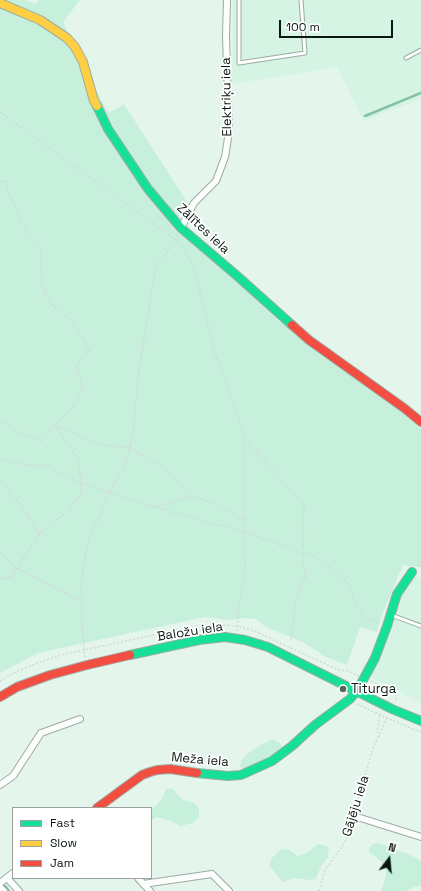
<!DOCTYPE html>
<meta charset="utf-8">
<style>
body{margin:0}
#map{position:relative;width:421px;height:891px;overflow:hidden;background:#e4f5ec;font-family:"Space Grotesk",sans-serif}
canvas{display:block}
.legend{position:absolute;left:12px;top:807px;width:140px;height:72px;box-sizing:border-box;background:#fff;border:1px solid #9da2a0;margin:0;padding:5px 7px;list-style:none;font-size:12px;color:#0b1711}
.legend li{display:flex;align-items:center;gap:8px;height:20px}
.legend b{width:20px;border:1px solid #9da2a0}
.north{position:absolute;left:369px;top:839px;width:40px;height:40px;-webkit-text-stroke:3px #fff;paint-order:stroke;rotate:16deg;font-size:11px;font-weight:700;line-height:16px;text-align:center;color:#0b1711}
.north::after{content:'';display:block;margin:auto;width:14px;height:18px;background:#0b1711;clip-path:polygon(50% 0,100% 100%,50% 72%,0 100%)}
.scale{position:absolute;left:279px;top:20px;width:114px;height:18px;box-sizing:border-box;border:2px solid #0b1711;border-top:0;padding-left:5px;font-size:12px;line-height:14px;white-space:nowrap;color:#0b1711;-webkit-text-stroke:3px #fff;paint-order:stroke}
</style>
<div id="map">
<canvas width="421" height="891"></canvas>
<ul class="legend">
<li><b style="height:5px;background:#16e098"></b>Fast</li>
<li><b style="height:5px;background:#ffcf43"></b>Slow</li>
<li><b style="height:5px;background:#f24e42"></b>Jam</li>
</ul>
<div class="north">N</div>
<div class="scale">100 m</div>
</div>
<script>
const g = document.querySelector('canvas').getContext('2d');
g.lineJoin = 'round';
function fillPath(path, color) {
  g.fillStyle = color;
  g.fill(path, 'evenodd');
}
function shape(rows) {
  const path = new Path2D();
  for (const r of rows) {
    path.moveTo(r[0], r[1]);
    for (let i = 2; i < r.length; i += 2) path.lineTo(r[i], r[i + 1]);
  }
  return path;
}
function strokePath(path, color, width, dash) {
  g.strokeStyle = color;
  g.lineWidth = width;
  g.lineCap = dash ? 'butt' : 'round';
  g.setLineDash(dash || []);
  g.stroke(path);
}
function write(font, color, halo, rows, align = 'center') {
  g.font = font + ' "Space Grotesk",sans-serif';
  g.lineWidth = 3.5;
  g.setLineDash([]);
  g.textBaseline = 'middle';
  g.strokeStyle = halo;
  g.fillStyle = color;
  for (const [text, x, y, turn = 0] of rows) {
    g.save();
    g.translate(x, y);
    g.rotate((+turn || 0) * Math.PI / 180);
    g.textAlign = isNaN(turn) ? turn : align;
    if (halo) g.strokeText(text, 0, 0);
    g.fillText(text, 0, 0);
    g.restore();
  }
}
fillPath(shape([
 [233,0,421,0,421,99,364,121,337,67,232,84],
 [415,576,421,578,421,703,370,677,384,641,398,597]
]), '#d5f4e4');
fillPath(shape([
 [0,0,24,0,35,4,39,0,80,0,63,22,85,72,109,113,124,104,187,202,172,227,226,272,278,320,376,391,421,429,421,568,418,567,403,565,381,617,377,632,360,627,347,665,326,657,305,643,266,627,256,619,244,618,231,620,204,617,38,653,0,673],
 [273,739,279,742,284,749,256,765,244,771,240,766,242,760,247,754,259,746],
 [172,788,183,800,195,803,199,810,199,817,193,823,180,826,171,821,156,817,151,821,151,809,157,805,163,797,166,789],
 [379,843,389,847,408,854,421,861,421,886,414,887,407,891,381,891,386,877,386,869,382,862,376,857,369,853,369,848,373,844],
 [318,844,329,847,328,857,321,866,316,879,310,880,295,878,283,882,269,866,272,858,281,849,290,850,297,856,305,854]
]), '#c6f0db');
strokePath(shape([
 [365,116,421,93],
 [5,886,9,891]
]), '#83c0a4', 2.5);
const lane = shape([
 [239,0,239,63,305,53,301,0],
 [406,58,421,50],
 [391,615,421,626]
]);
const street = shape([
 [181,228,194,203,216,181,225,157,229,132,226,36,227,0],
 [0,785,13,776,41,733,80,719],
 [354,816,421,837],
 [7,878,19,891],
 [138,878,150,891],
 [0,883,13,873],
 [143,884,212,874,229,891],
 [0,887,4,891]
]);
const fast = shape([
 [97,106,108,129,148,189,181,228,235,274,292,325],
 [130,655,199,640,225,637,245,640,268,647,392,709,421,721],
 [197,773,228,776,241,775,272,761,292,746,315,725,350,699,357,691,375,658,387,626,397,594,412,572]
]);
const slow = shape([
 [0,3,40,20,67,38,75,47,83,62,94,101,97,106]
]);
const jam = shape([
 [292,325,309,340,404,408,421,422],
 [0,697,17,687,50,675,87,665,130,655],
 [97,808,142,775,150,772,157,770,170,769,197,773]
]);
strokePath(lane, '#9daba3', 5);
strokePath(street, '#9daba3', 8);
strokePath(fast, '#9daba3', 10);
strokePath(slow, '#9daba3', 10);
strokePath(jam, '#9daba3', 10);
strokePath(shape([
 [0,112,176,240,156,266,138,377,134,426,130,448,123,468,109,493,100,516,88,539,81,582,82,602,82,618,84,650,85,657],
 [0,181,6,182,8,190,27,233,40,247,42,284,49,302,72,321,85,341,89,351,76,367,83,387,73,408,54,425,42,441,19,433,2,422,0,419],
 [178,235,176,240,181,244,193,266,203,302,214,351,233,400,244,438,244,532,245,571,238,615,237,631],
 [245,439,304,505,303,553,305,577,296,599,291,641],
 [0,459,20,464,46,466,81,483,154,507,244,532,320,559,349,584,355,605,366,617,380,623],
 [0,481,22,506,39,534],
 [155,507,193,496],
 [0,552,17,568,82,602],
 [417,566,421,561],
 [0,579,12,576,39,534,68,511,80,496,81,483,79,460,54,425,103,445,130,448,167,470,193,496,217,505,244,520],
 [0,681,18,671,43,661,61,655,181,629,203,625,222,625,238,626,254,631,339,670,348,671,358,676],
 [371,681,391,690,395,694,396,699,395,702],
 [357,704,387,718,421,732],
 [379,737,377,731,380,715],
 [355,810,373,748,388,716],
 [319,891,325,870,342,847,346,839,352,822]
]), '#d3d9d6', 1.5, [2, 2]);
strokePath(lane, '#fbfefc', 3);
strokePath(street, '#fbfefc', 6);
strokePath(fast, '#16e098', 8);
strokePath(slow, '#ffcf43', 8);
strokePath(jam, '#f24e42', 8);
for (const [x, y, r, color] of [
 [343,689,4,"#57655e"]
]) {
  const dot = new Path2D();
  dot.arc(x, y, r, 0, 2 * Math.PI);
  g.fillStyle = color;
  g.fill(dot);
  strokePath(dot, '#fff', 1.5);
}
write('13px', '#0b1711', '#fff', [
 ["Elektriķu iela",227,97,-91],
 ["Zālītes iela",203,229,43],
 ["Baložu iela",190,632,-9],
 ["Meža iela",200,760,5],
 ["Gājēju iela",356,806,-73]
]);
write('13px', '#0b1711', '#fff', [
 ["Titurga",351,689]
], 'left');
</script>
